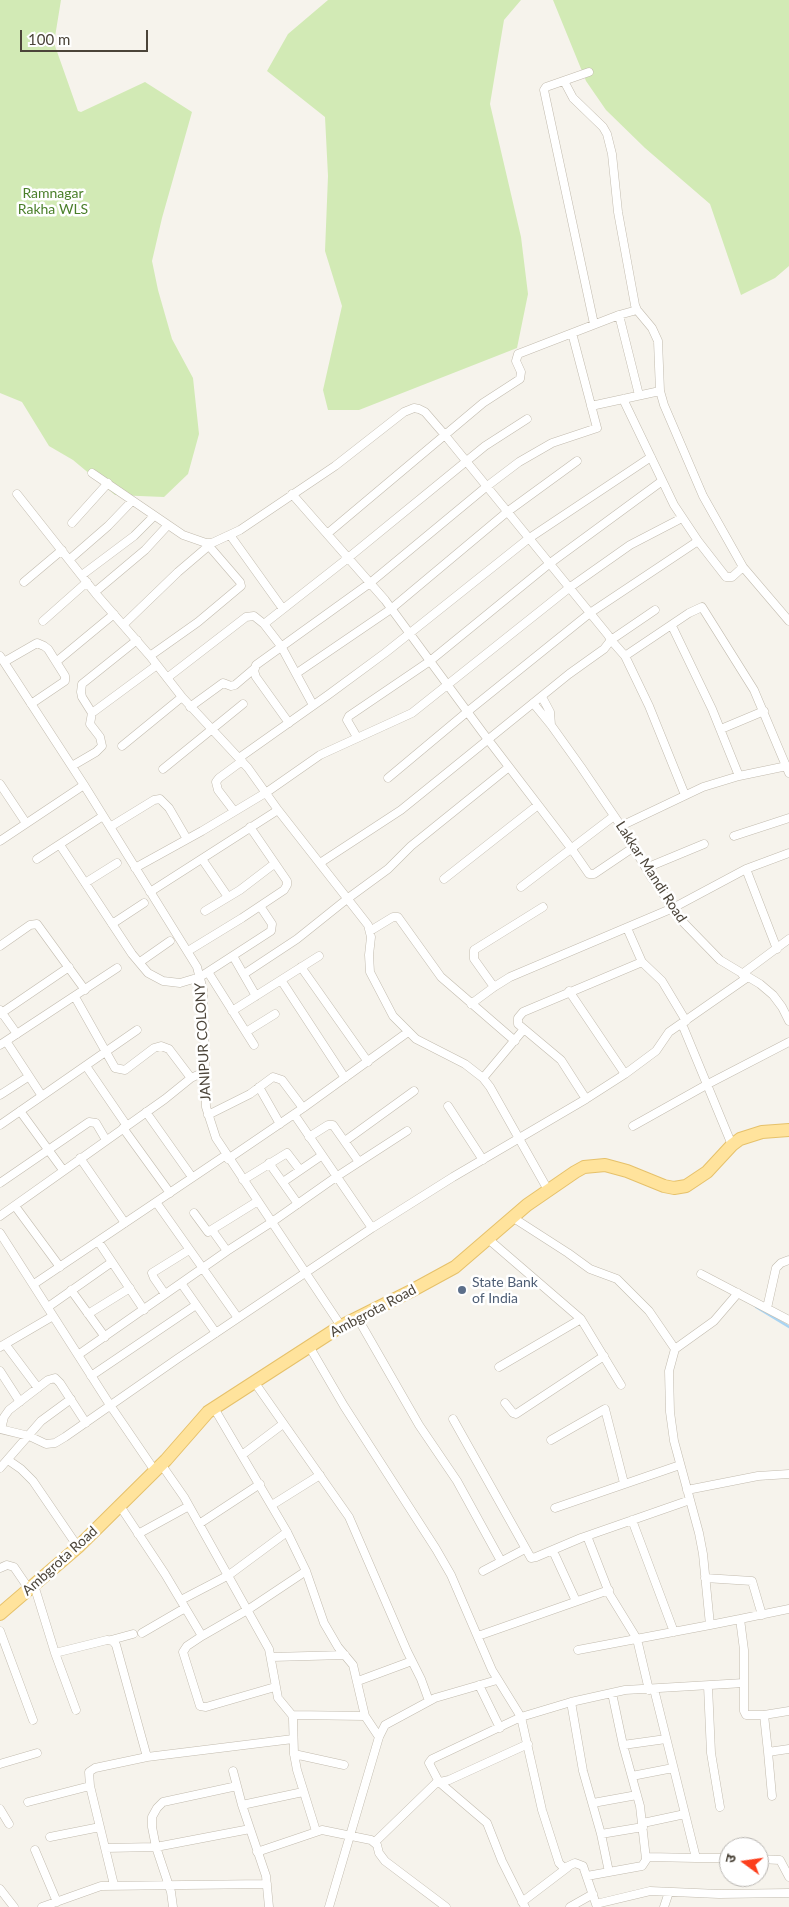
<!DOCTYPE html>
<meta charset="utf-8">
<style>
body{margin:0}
#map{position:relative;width:789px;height:1907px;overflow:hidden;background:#f6f3ec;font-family:Lato,"Noto Sans Devanagari",sans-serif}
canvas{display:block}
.north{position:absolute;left:719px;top:1837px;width:50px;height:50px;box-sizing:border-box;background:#fff;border:1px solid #b7b4b0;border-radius:50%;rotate:284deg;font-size:14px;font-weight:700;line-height:20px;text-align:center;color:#4b4439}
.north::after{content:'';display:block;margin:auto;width:18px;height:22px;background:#fc3f1d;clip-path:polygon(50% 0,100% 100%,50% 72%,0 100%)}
.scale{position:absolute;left:20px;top:30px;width:128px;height:22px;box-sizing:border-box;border:2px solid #4b4439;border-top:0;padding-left:6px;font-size:15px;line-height:18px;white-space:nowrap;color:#4b4439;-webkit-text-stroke:4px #fff;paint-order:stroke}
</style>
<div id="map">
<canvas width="789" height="1907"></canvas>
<div class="north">उ</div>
<div class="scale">100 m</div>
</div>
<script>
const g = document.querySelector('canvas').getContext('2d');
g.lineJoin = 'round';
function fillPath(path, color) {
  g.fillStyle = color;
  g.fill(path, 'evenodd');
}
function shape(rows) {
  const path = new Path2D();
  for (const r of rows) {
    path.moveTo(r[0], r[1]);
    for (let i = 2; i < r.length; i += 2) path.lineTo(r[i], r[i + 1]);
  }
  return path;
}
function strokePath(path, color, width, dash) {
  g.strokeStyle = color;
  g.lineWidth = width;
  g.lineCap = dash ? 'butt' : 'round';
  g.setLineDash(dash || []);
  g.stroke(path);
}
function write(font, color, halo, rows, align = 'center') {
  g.font = font + ' Lato,sans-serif';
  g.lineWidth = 5;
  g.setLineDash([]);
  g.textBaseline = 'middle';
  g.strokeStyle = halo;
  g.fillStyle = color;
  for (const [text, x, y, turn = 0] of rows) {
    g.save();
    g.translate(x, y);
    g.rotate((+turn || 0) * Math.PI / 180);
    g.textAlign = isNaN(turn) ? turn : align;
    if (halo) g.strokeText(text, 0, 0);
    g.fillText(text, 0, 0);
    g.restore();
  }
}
fillPath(shape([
 [0,0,61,0,54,43,78,111,81,112,145,82,192,112,162,218,152,261,158,290,172,339,193,378,199,434,188,474,164,497,115,495,73,460,49,446,22,402,0,393],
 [328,0,521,0,504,20,490,104,521,237,528,294,517,348,359,410,328,410,323,390,342,306,325,251,328,176,325,117,267,71,288,34],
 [553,0,789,0,789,266,775,278,741,295,710,204,645,148,606,110,586,81]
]), '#d2eab5');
strokePath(shape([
 [756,1307,789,1327]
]), '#a9d4f2', 2.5);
const minor = shape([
 [589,72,546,87,544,90,594,324],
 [564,81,573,98,603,127,607,134,612,154,618,212,635,305,637,310,652,328,658,341,660,391,664,405,703,496,743,567],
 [619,315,639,395],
 [623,399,674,505,698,541,726,577,732,577,743,567,789,621],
 [591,406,660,391],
 [92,473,183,535,206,543,212,543,240,530,335,466,404,412,414,408,419,409,425,412,444,434,608,635,611,640,604,649,569,674,401,810,320,863],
 [17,494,96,594,150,656,182,697,248,768,278,810,368,925,371,937,369,955,370,972,393,1016,416,1039,465,1064,483,1078,490,1087,548,1190],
 [292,494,385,600,483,733,571,848,589,874,594,874,634,847],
 [72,523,108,483],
 [327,534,483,403,520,379,521,372,516,361,518,354,619,315,637,310],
 [230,535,283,609],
 [70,559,108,526,132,501],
 [82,575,134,536,154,516],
 [24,582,62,550],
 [95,592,145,550,168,525],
 [655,610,611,640,625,656,649,706,685,795],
 [43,621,87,582],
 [264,624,348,558,485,446,527,419],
 [123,625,178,572,212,543],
 [672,626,712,709,739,776],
 [0,656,84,785,197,967,203,990,206,1107,216,1138,341,1326],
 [150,656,198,622,241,586,240,582,209,546],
 [625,656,689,613,702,607,754,690,789,773],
 [4,662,37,643,44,646,48,649,65,676,65,681,31,704],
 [56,662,114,614],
 [297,673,391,609,507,512,577,461],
 [167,678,246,617,254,616,264,624,281,646,313,705],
 [542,697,550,712,551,725],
 [533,703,551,725,581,767,621,826,651,877,683,922,720,960,760,984,773,995,782,1007,789,1021],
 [190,707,223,683,231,686,235,685,255,668],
 [92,713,82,697,81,692,82,684,137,640],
 [289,723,256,677,254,671,256,665,370,583,486,487,519,462,552,443,597,428,572,333],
 [721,729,764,711],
 [357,737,347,720,349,716,430,661,549,564,662,481],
 [122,746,182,697],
 [239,758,328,695,385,653,528,539,651,457],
 [72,766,96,752,102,746,100,737,90,724,92,713,157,665],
 [163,769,243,704],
 [388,778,467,712,590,613,698,541],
 [0,784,26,823],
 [234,811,218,790,216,782,219,778,242,761],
 [621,826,703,787,739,776,787,766],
 [110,827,154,800,160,799,169,808,187,839],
 [734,836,789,818],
 [0,841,84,785],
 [60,845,132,954,148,973,163,981,180,983,200,977,271,931,272,924,260,906],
 [37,859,103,816],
 [202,859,228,897],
 [135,868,202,831,267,792,320,755,412,713,569,588,630,545,682,518],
 [646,868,704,844],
 [746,869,777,949],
 [444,879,538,805],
 [85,883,117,863],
 [521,887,614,816],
 [150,892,278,810],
 [205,911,240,890,274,864],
 [112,924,144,903],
 [627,928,642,962,662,981,686,1021],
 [370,931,393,917,398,917,441,977,515,1041],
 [0,946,30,925,37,924,85,990],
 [188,951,242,918,284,890,287,885,287,881,250,827],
 [233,956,256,996],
 [140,962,170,941],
 [301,967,368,1062],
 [208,972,254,1045],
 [244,974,297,939,347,899,388,869,411,846,509,767],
 [742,974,789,939],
 [281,980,345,1078],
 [494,987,474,959,474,950,543,907],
 [569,991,625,1074],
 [75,997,115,1068,125,1070,154,1048,161,1046,169,1049,191,1078],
 [471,1004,494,987,510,977,673,908,746,869,789,853],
 [0,1010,17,1034],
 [232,1011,319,956],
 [0,1014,69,967],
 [682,1024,732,1145],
 [246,1032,275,1014],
 [6,1041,42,1096],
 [0,1045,117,968],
 [86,1066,127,1126],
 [483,1078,524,1029],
 [259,1087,280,1124],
 [0,1095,28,1077],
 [586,1099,561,1060,518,1024,518,1018,523,1012,642,962],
 [448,1106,483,1160],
 [20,1111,63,1170],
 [146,1112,192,1177],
 [294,1114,372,1228],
 [208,1115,250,1094,273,1077,282,1080,303,1108],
 [0,1125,137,1030],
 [633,1126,708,1084,789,1042],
 [123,1128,170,1193],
 [309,1137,328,1125,333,1125,359,1162],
 [345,1141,414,1091],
 [80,1158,125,1223],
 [228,1159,303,1108,408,1032],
 [269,1163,298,1204],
 [243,1180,287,1153,300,1170],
 [283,1182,321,1156],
 [0,1183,89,1122,96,1123,106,1140],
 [156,1202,238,1318],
 [15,1206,60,1267],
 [194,1213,208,1232,258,1201],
 [0,1216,165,1099,191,1078,206,1071],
 [512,1217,568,1253,590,1269,617,1279,649,1311,675,1349,714,1321,738,1293],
 [212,1230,227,1251],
 [0,1233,110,1405,155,1471],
 [487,1238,581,1319,621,1385],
 [98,1241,144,1310],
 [701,1274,789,1320],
 [181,1283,216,1333],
 [34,1284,226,1155],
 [71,1290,105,1337],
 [165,1294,154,1278,152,1273,189,1250],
 [48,1307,112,1262],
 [767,1308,776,1268,781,1263,789,1260],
 [88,1314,130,1288],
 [357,1317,419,1425,457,1481,501,1561],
 [5,1344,38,1388],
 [309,1346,344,1406,436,1549,451,1575,492,1670,521,1717,542,1810,559,1863,564,1868,575,1863,583,1866,597,1907],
 [0,1347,53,1316],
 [675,1349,669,1371,670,1412,674,1441,699,1533,703,1554,710,1625,740,1619,744,1650,744,1683],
 [78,1355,227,1251,272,1222,336,1177,407,1131],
 [499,1367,581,1319],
 [0,1371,20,1402],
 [91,1376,196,1305],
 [255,1383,349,1517,407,1651,421,1679,429,1701],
 [505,1403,513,1413,516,1414,604,1356],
 [214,1408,287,1532,306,1571,324,1623,338,1647,353,1665,365,1716,379,1737],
 [453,1419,531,1558,536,1557,581,1538,690,1500],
 [0,1429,29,1436,46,1444,55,1443,65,1437,177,1359,372,1228,453,1177,586,1099,625,1074,656,1051,669,1032,748,977],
 [1,1429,4,1417,9,1410,48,1380,55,1378,60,1383,86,1423],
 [551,1440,605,1409,624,1483],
 [242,1455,283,1424],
 [8,1460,21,1469,33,1481,78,1547],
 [161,1464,184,1497,269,1649,278,1698,292,1715,293,1719,294,1754,297,1770,316,1831],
 [0,1468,41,1421,71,1399],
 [687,1490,758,1476,789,1474],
 [272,1505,320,1475],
 [120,1506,165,1574,202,1636,187,1646,183,1652,200,1706,206,1707,275,1687],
 [555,1508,680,1465],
 [632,1520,674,1632],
 [199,1524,260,1484],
 [138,1534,189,1506],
 [587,1536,610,1595,637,1639,649,1690],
 [553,1551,576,1601],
 [0,1568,7,1565,14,1567,29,1589],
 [483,1571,525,1549],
 [705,1578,752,1581,762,1615],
 [34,1585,55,1653,76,1710],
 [181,1600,229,1575,287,1532],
 [740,1619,789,1609],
 [0,1631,33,1720],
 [142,1633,185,1608],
 [202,1636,249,1609,306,1571],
 [478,1636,609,1590],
 [111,1640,133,1634],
 [578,1650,710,1625],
 [55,1653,107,1640,113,1641,116,1645,147,1757,293,1739],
 [272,1657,345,1655],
 [358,1681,412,1661],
 [479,1685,500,1728],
 [708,1686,711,1753,720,1807],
 [654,1689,696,1858,729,1858],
 [612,1693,623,1745,640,1806,646,1859],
 [571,1702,583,1771,601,1834,609,1872],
 [292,1715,365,1716],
 [764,1715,768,1752,789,1749],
 [623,1745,666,1739],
 [768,1752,772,1796],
 [294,1754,344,1765],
 [0,1764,37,1753],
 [233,1771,242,1805,266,1876,269,1907],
 [632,1776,673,1768],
 [28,1802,90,1786],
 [593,1803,637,1795],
 [242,1805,303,1792],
 [0,1809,9,1824],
 [643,1823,685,1814],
 [601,1834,643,1827],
 [50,1837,100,1827],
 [375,1842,436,1783,449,1780,528,1744],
 [105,1848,156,1847,250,1829],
 [35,1850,57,1902],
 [257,1852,322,1830,371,1840,377,1845,379,1853,385,1861,446,1907],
 [759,1859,780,1860,789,1877],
 [587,1876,642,1866,648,1857,696,1858],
 [114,1885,90,1786,89,1772,95,1768,147,1757],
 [0,1889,14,1907],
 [522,1902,568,1867],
 [596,1904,650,1891,719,1894,789,1893],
 [42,1907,101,1886,267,1884],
 [173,1907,171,1892,156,1847,152,1827,152,1817,157,1808,163,1802,237,1786],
 [329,1907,379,1737,385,1725,435,1698,497,1680],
 [525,1907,502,1861,487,1823,439,1782,429,1763,432,1759,521,1717,571,1702,625,1690,744,1683,744,1711,746,1715,764,1715,789,1711],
 [570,1907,593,1894],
 [664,1907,669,1892]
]);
const primary = shape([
 [0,1614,78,1547,166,1460,208,1412,341,1326,411,1291,455,1267,527,1205,575,1172,584,1167,605,1165,627,1171,664,1186,674,1188,686,1186,707,1172,732,1145,740,1139,762,1132,789,1130]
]);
strokePath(minor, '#c2bbae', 9);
strokePath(primary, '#e6c16a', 14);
strokePath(minor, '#fff', 8);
strokePath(primary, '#ffe39c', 12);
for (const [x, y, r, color] of [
 [462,1290,5,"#5c6f8a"]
]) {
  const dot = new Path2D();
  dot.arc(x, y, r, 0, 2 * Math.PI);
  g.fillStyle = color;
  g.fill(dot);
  strokePath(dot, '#fff', 2);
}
write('14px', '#4a7f2a', '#fff', [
 ["Ramnagar",53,193],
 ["Rakha WLS",53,209]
]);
write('14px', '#4b4439', '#fff', [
 ["Lakkar Mandi Road",651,872,57],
 ["JANIPUR COLONY",203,1042,-93],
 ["Ambgrota Road",373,1311,-28],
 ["Ambgrota Road",60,1561,-42]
]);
write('14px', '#4e5e75', '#fff', [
 ["State Bank",472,1282],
 ["of India",472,1298]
], 'left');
</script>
